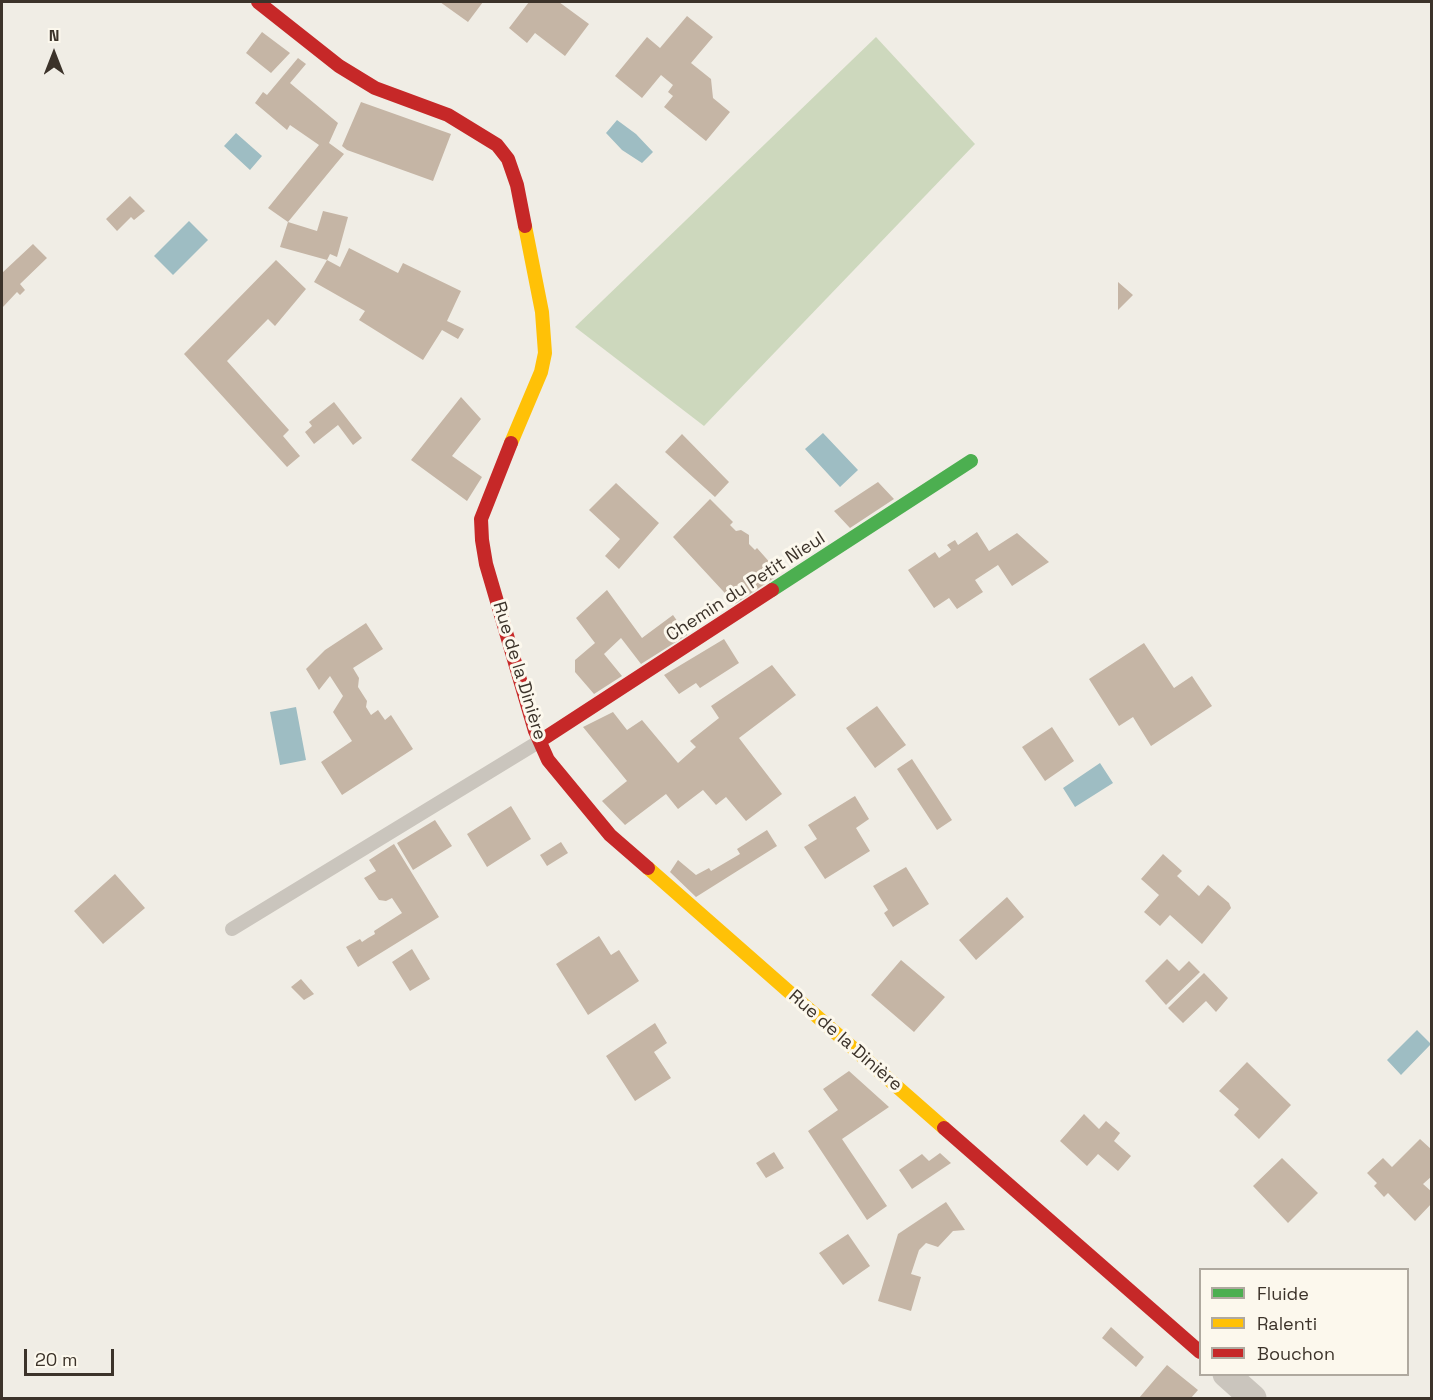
<!DOCTYPE html>
<meta charset="utf-8">
<style>
body{margin:0}
#map{position:relative;width:1433px;height:1400px;overflow:hidden;background:#f0ede5;font-family:"Space Grotesk",sans-serif}
canvas{display:block}
.frame{position:absolute;inset:0;border:3px solid #3c332a;pointer-events:none}
.legend{position:absolute;left:1199px;top:1268px;width:210px;height:108px;box-sizing:border-box;background:#fcf8ed;border:2px solid #afa99f;margin:0;padding:8px 10px;list-style:none;font-size:18px;color:#3c332a}
.legend li{display:flex;align-items:center;gap:12px;height:30px}
.legend b{width:30px;border:2px solid #afa99f}
.north{position:absolute;left:24px;top:24px;width:60px;height:60px;-webkit-text-stroke:4px #fcf8ed;paint-order:stroke;rotate:0deg;font-size:16px;font-weight:700;line-height:24px;text-align:center;color:#3c332a}
.north::after{content:'';display:block;margin:auto;width:21px;height:27px;background:#3c332a;clip-path:polygon(50% 0,100% 100%,50% 72%,0 100%)}
.scale{position:absolute;left:24px;top:1349px;width:90px;height:27px;box-sizing:border-box;border:3px solid #3c332a;border-top:0;padding-left:8px;font-size:18px;line-height:21px;white-space:nowrap;color:#3c332a;-webkit-text-stroke:4px #fcf8ed;paint-order:stroke}
</style>
<div id="map">
<canvas width="1433" height="1400"></canvas>
<div class="frame"></div>
<ul class="legend">
<li><b style="height:8px;background:#4caf50"></b>Fluide</li>
<li><b style="height:8px;background:#ffc107"></b>Ralenti</li>
<li><b style="height:8px;background:#c62828"></b>Bouchon</li>
</ul>
<div class="north">N</div>
<div class="scale">20 m</div>
</div>
<script>
const g = document.querySelector('canvas').getContext('2d');
g.lineJoin = 'round';
function fillPath(path, color) {
  g.fillStyle = color;
  g.fill(path, 'evenodd');
}
function shape(rows) {
  const path = new Path2D();
  for (const r of rows) {
    path.moveTo(r[0], r[1]);
    for (let i = 2; i < r.length; i += 2) path.lineTo(r[i], r[i + 1]);
  }
  return path;
}
function strokePath(path, color, width, dash) {
  g.strokeStyle = color;
  g.lineWidth = width;
  g.lineCap = dash ? 'butt' : 'round';
  g.setLineDash(dash || []);
  g.stroke(path);
}
function write(font, color, halo, rows, align = 'center') {
  g.font = font + ' "Space Grotesk",sans-serif';
  g.lineWidth = 6;
  g.setLineDash([]);
  g.textBaseline = 'middle';
  g.strokeStyle = halo;
  g.fillStyle = color;
  for (const [text, x, y, turn = 0] of rows) {
    g.save();
    g.translate(x, y);
    g.rotate((+turn || 0) * Math.PI / 180);
    g.textAlign = isNaN(turn) ? turn : align;
    if (halo) g.strokeText(text, 0, 0);
    g.fillText(text, 0, 0);
    g.restore();
  }
}
fillPath(shape([
 [876,37,975,144,704,426,575,327]
]), '#cdd8bd');
fillPath(shape([
 [617,120,636,134,653,152,642,163,622,150,606,133],
 [236,133,262,156,250,170,224,146],
 [189,221,208,240,173,275,154,256],
 [823,433,858,470,840,487,805,449],
 [296,707,306,760,280,765,270,712],
 [1100,763,1113,783,1075,807,1063,788],
 [1417,1030,1431,1044,1401,1075,1387,1060]
]), '#9ebdc3');
fillPath(shape([
 [440,2,483,2,468,22],
 [529,2,559,2,589,24,565,56,535,33,527,43,509,28],
 [687,16,713,37,691,63,711,79,713,98,730,112,706,141,664,107,673,96,668,92,673,85,661,75,642,98,615,76,647,37,660,48],
 [262,32,290,53,271,73,246,53],
 [298,58,306,64,290,83,338,123,329,143,344,154,288,222,268,208,319,145,290,125,287,130,255,103,263,92,267,95],
 [361,102,451,134,433,181,347,150,342,146],
 [130,196,145,211,134,220,131,217,117,231,106,219],
 [323,211,348,217,337,257,330,254,327,260,280,247,288,222,317,231],
 [33,244,47,258,20,284,25,290,20,295,17,292,2,308,2,273],
 [349,248,398,273,403,263,461,291,447,321,464,329,458,339,442,330,423,360,359,320,365,311,314,282,327,260,340,267],
 [276,260,306,289,275,326,268,319,227,361,289,430,283,436,300,456,287,467,184,354],
 [1118,282,1133,295,1118,310],
 [461,397,481,419,452,456,482,477,467,501,411,460],
 [334,402,362,438,353,445,338,425,314,444,305,432,312,426,309,422],
 [682,434,729,482,715,497,665,452],
 [878,482,894,499,850,528,834,511],
 [616,483,659,523,619,569,605,556,620,539,589,510],
 [710,499,733,522,730,525,736,531,741,530,749,535,749,544,755,550,757,548,780,574,735,604,673,537],
 [977,532,989,551,1017,533,1049,562,1012,586,998,565,975,580,983,592,957,609,949,598,934,608,908,570,935,552,939,558,951,550,947,545,955,540,958,545],
 [607,590,642,638,673,615,687,635,641,664,621,638,604,654,622,676,594,694,575,672,575,660,595,643,576,618],
 [366,623,383,649,353,668,359,678,358,687,367,701,366,707,371,715,378,710,385,720,391,715,413,749,342,795,321,762,352,741,333,712,343,696,330,676,319,690,306,669,325,650],
 [724,639,739,663,700,688,696,683,679,694,664,675],
 [1144,643,1174,688,1192,676,1212,706,1151,746,1133,717,1119,726,1089,679],
 [772,665,796,695,739,738,782,794,746,821,726,797,716,805,703,790,678,809,666,794,625,825,602,801,627,781,583,727,613,712,627,730,642,720,678,763,696,747,690,741,719,718,711,706],
 [877,706,906,745,875,768,846,728],
 [1052,727,1074,761,1045,781,1022,747],
 [912,759,952,820,937,830,897,769],
 [855,796,869,819,856,828,870,851,825,879,804,847,817,839,808,825],
 [511,806,531,839,487,867,467,834],
 [435,820,452,846,413,870,397,843],
 [767,830,777,846,696,897,670,872,678,860,696,875,709,868,711,871,740,854,737,849],
 [561,842,568,853,547,866,540,855],
 [394,844,439,917,358,967,346,947,360,939,362,942,368,938,375,934,374,931,402,913,392,898,386,901,379,900,364,878,376,871,369,860],
 [1163,854,1182,871,1177,876,1199,896,1208,885,1229,903,1231,908,1202,944,1170,915,1160,926,1144,912,1159,895,1141,879],
 [906,867,929,904,893,927,884,913,888,910,873,886],
 [115,874,145,908,103,944,74,911],
 [1007,897,1024,917,976,960,959,940],
 [599,936,611,955,619,950,639,981,588,1015,556,964],
 [412,949,430,979,410,991,392,962],
 [1167,959,1179,971,1189,961,1200,972,1166,1005,1145,981],
 [901,960,945,997,914,1032,871,995],
 [1204,973,1228,998,1216,1012,1206,1001,1183,1023,1168,1008],
 [301,979,314,994,304,1000,291,987],
 [655,1023,667,1043,654,1052,671,1078,635,1101,606,1056],
 [1247,1062,1291,1105,1259,1139,1234,1115,1239,1109,1219,1091],
 [849,1071,889,1107,842,1139,887,1206,867,1220,808,1131,838,1110,823,1089],
 [1084,1114,1099,1129,1106,1121,1120,1133,1114,1141,1131,1156,1118,1171,1098,1154,1087,1166,1060,1141],
 [1420,1139,1432,1150,1432,1176,1423,1184,1432,1192,1432,1203,1415,1221,1388,1193,1384,1197,1374,1186,1377,1183,1367,1173,1383,1158,1392,1167],
 [774,1152,784,1168,766,1178,756,1163],
 [940,1153,951,1163,912,1189,899,1170,922,1154,929,1161],
 [1282,1158,1318,1193,1288,1223,1253,1186],
 [946,1202,965,1230,953,1231,938,1247,926,1243,919,1250,911,1274,921,1277,911,1311,878,1301,898,1234],
 [848,1234,870,1266,843,1285,819,1253],
 [1111,1327,1144,1357,1136,1367,1102,1338],
 [1167,1365,1198,1390,1191,1398,1139,1398]
]), '#c5b5a5');
strokePath(shape([
 [232,929,540,741]
]), '#cac5bd', 14);
strokePath(shape([
 [1226,1374,1253,1398]
]), '#cac5bd', 27);
strokePath(shape([
 [772,590,971,461]
]), '#4caf50', 14);
strokePath(shape([
 [511,443,541,372,545,353,542,312,525,226],
 [648,868,944,1128]
]), '#ffc107', 14);
strokePath(shape([
 [258,2,339,66,375,88,448,115,497,145,508,159,517,185,525,226],
 [511,443,481,519,482,540,486,564,535,731,548,760,610,835,648,868],
 [540,741,772,590],
 [944,1128,1200,1352]
]), '#c62828', 14);
write('18px', '#3c332a', '#fcf8ed', [
 ["Chemin du Petit Nieul",746,587,-33],
 ["Rue de la Dinière",519,671,73],
 ["Rue de la Dinière",845,1041,41]
]);
</script>
